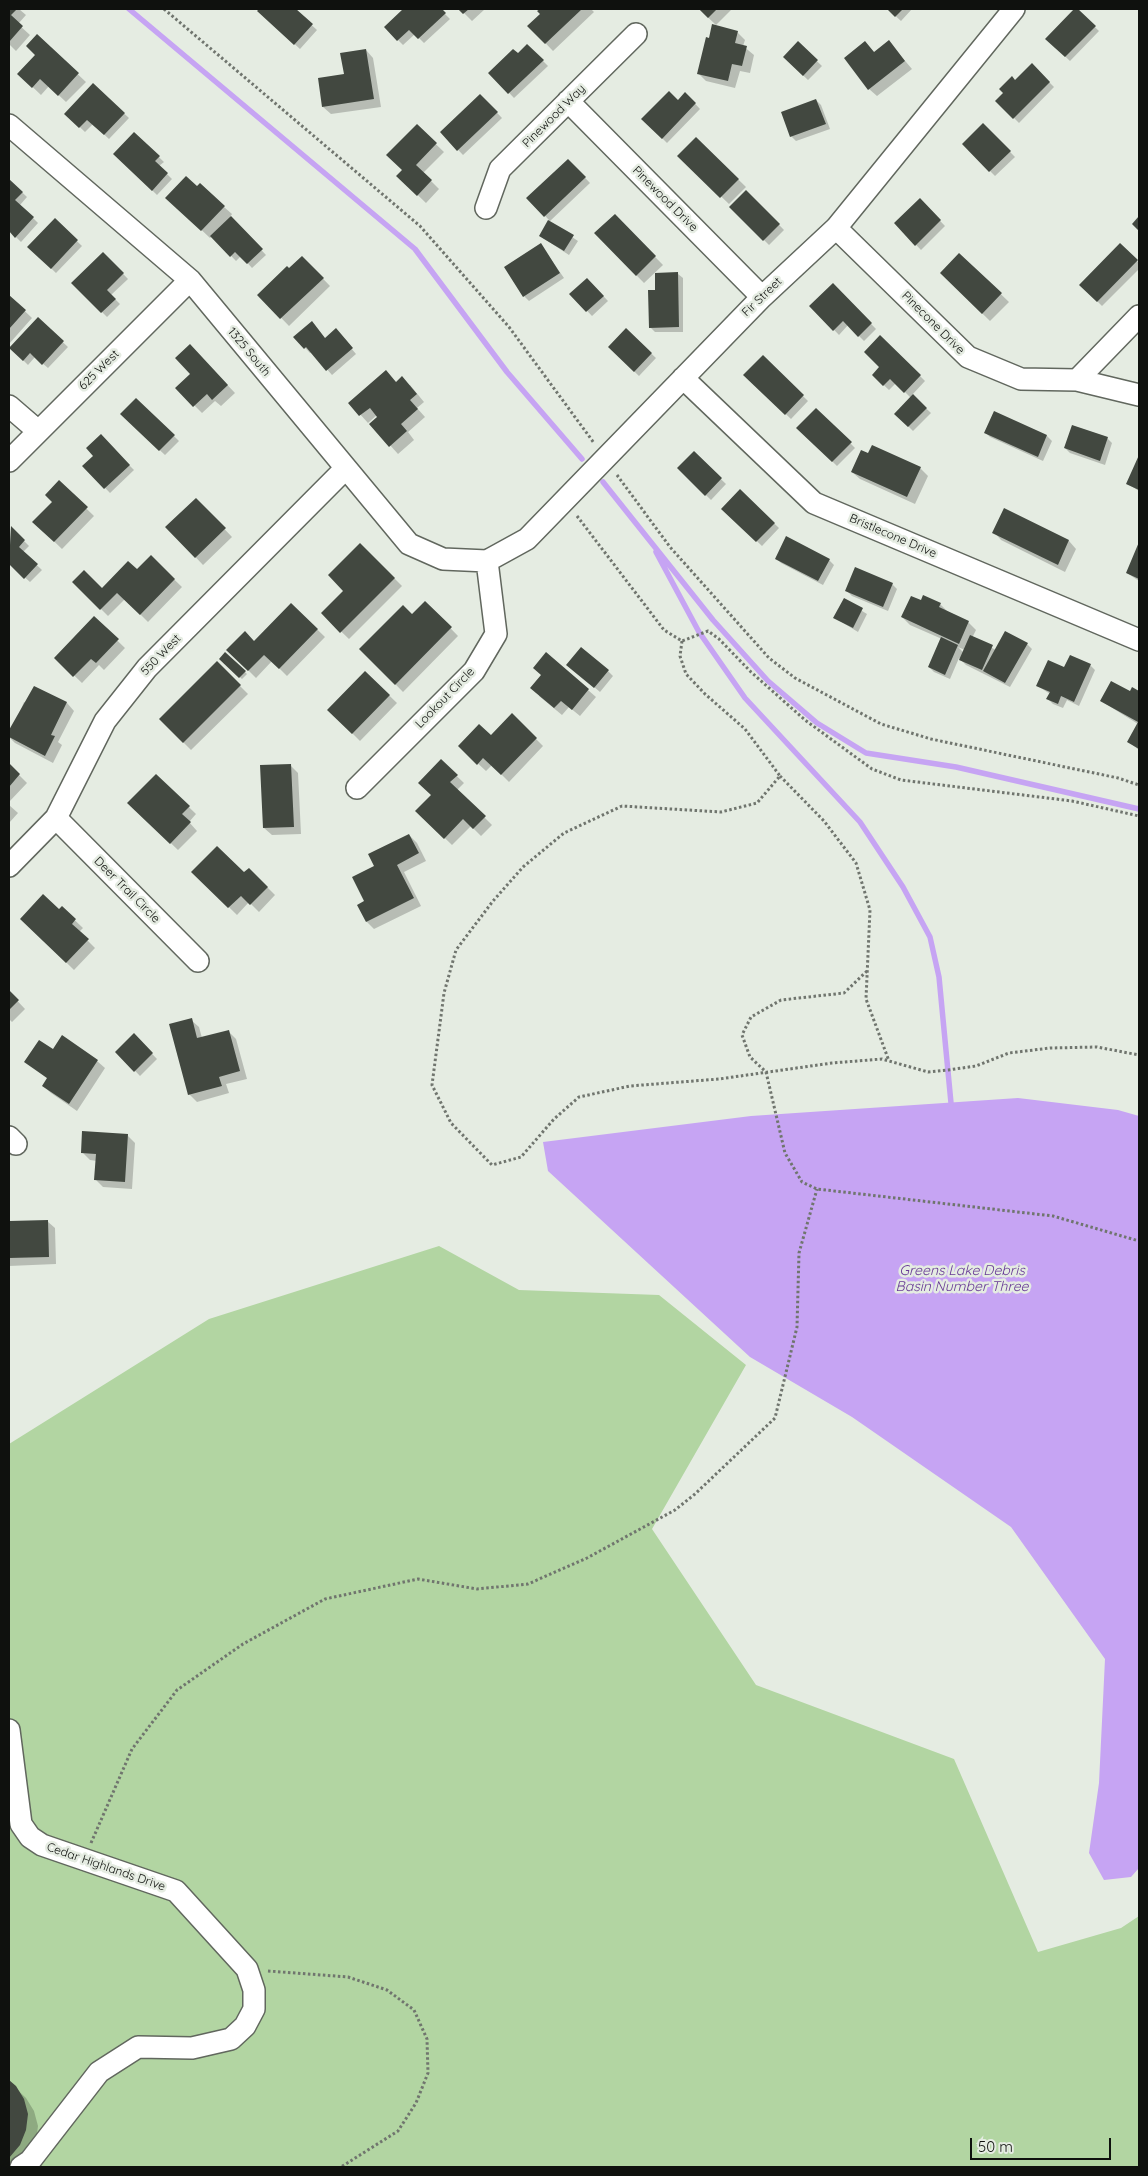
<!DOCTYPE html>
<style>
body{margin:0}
#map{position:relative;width:1148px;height:2176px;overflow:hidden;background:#e5ece2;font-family:Quicksand,sans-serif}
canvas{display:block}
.frame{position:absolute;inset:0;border:10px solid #0f110e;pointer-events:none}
.scale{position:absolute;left:970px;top:2138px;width:141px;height:22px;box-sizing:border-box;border:2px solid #0f110e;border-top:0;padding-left:6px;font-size:15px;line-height:18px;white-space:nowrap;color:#0f110e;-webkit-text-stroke:4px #e5ece2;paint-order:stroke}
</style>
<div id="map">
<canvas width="1148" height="2176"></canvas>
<div class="frame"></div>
<div class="scale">50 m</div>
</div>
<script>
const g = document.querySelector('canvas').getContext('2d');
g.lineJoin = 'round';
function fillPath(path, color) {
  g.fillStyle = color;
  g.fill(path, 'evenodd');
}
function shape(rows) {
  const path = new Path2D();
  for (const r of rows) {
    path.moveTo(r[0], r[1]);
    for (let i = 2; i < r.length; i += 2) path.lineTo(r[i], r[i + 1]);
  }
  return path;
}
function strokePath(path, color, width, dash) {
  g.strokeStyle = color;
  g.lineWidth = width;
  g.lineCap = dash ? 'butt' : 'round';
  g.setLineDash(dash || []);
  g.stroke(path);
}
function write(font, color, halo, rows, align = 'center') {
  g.font = font + ' Quicksand,sans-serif';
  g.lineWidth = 5;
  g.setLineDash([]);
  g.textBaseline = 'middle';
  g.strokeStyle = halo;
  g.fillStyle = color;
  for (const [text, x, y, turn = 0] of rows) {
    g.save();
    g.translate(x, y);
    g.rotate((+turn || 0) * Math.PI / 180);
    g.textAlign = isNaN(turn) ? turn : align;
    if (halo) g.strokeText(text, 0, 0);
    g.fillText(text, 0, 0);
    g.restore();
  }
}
fillPath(shape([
 [439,1246,519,1290,659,1295,746,1365,652,1529,756,1685,954,1759,1038,1952,1121,1928,1139,1916,1139,2167,9,2167,9,1444,209,1319]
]), '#b2d5a2');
fillPath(shape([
 [1018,1098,1118,1110,1139,1116,1139,1868,1131,1877,1104,1880,1089,1853,1099,1783,1105,1659,1011,1527,852,1417,750,1357,548,1171,543,1142,751,1116]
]), '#c6a4f3');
fillPath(shape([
 [9,9,19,9,26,15,18,24,30,35,16,51,9,44],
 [261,9,294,9,317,30,300,49,259,11],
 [405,9,440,9,450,19,424,43,415,34,403,45,385,27],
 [460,9,485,9,472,21],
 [542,9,591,9,594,12,553,51,529,26,542,14,539,11],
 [699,9,732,9,716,25],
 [888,9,912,9,901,21],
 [1076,9,1099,31,1070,61,1047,39],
 [737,32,745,40,743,46,754,55,750,73,740,71,735,88,706,81,699,74,710,39],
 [37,36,86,82,66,102,49,86,41,95,19,74,37,55],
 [889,42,912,69,877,96,869,89,865,43,875,53],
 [798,43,822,66,808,80,784,57],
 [527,45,548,66,514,98,490,73,518,55],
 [366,50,373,58,381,107,331,114,323,107,345,75],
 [1032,65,1054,87,1019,123,997,101],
 [93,85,129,118,109,139,93,124,85,132,66,114],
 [686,94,700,109,667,143,643,119,678,102],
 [480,95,502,118,463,155,441,132],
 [816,100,821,105,830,129,796,141,791,136],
 [983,124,1015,157,995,176,963,144],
 [417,126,444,152,423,173,439,189,426,203,398,176,403,170],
 [134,133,164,162,159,166,172,179,157,195,115,154],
 [696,138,746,187,729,204,679,156],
 [568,160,590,183,549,222,578,241,569,255,540,236,549,220,528,198],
 [9,180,27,197,20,205,38,223,21,242,9,230],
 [746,191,784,230,769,245,731,207],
 [920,200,945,226,921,250,896,224],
 [175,205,224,207,232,214,230,217,266,255,252,268,241,256,236,261,212,236,210,238],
 [615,216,663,265,644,283,596,234],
 [55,220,82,246,56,273,29,247],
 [541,245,564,278,529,301,524,296],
 [1120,245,1139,263,1139,269,1102,306,1081,285],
 [103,253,128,279,111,295,120,304,107,317,73,283],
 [959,254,1009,302,990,321,941,273],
 [302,257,330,286,289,326,259,295],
 [678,274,683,278,683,332,655,332,650,327,656,291],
 [587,279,608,301,592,316,571,294],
 [833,285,876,329,864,341,848,325,839,335,811,306],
 [9,296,32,318,9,344],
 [38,319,68,347,48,368,35,357,28,365,11,348],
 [626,330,656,358,639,376,609,347],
 [340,335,356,354,332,375,312,352,310,353,295,337,325,339],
 [880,336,925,381,912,395,931,413,913,431,896,414,911,398,896,383,889,390,873,375,881,367],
 [197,353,235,393,221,406,215,401,202,413,177,388,192,374],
 [763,357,808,401,791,419,745,375],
 [396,383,410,385,424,402,417,408,425,417,408,432,414,440,398,454,371,424,379,417,377,415,368,423,350,403],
 [136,399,179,441,165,455,121,414],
 [816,409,855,448,837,466,798,428],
 [995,413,1047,436,1052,441,1043,461,990,437,985,432],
 [100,436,134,470,110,493,84,466,94,456],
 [1107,438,1112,443,1105,465,1070,453,1065,448],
 [694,453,726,484,711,500,678,468],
 [1139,458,1139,491,1128,484],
 [920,468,928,476,915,504,860,479,852,472],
 [59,482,94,516,62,549,34,522,54,502],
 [740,491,779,528,762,546,723,509],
 [196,499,232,537,203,565,167,527],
 [1005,510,1069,541,1076,549,1065,572,1001,540,994,532],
 [11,528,29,546,23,552,42,570,30,582,9,563],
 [360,544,402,586,349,639,322,613,345,591],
 [1139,545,1139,581,1127,573],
 [151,557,182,587,148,622,125,599,108,616,74,582,102,589,137,571],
 [776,558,829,560,834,565,823,585,781,563],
 [892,584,897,589,888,611,852,596,847,591],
 [844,600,867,614,858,632,835,618],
 [425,602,458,636,403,692,361,649,412,615],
 [922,602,940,604,948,612,968,622,976,630,972,638,996,650,1027,644,1032,649,1010,687,966,665,959,658,950,679,934,672,929,667,942,639,910,625,902,617],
 [958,647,965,650,964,653],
 [291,604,325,637,287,676,272,661,256,678,228,650,254,642],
 [94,618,125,648,104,670,99,665,82,683,56,658],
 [225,653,247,674,242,679,220,659],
 [217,663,248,694,191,750,160,719],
 [1090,665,1095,670,1079,706,1067,700,1063,708,1053,704,1048,699,1050,694,1038,686,1065,669],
 [573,669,608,671,613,676,600,692],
 [365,672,397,703,360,741,329,710],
 [542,675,588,690,596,697,580,716,569,707,562,715,539,696],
 [35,687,67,703,74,711,58,742,62,745,53,763,15,743,9,737,24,702,27,703],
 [1133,689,1139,692,1139,750,1129,742,1138,724,1101,701,1130,693],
 [512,715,543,746,509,782,492,765,486,771,459,746,491,737],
 [441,761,464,783,457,790,492,825,481,836,471,826,452,845,417,811,433,795],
 [9,765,27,783,9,802],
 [290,765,298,773,301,834,272,835,264,828],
 [156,775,196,814,189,822,197,831,178,850,129,803],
 [9,805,18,813,9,823],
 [409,835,417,843,426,861,404,872,421,906,374,929,367,922,366,902,376,866],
 [249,869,275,895,259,912,249,902,237,915,193,872,244,874],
 [62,908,83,928,79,932,95,948,74,970,22,919,59,911],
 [9,992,25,1009,12,1022,9,1019],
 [191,1020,199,1027,202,1038,228,1031,236,1039,247,1079,226,1084,229,1093,197,1102,189,1094],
 [134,1035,157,1059,140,1076,117,1052],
 [97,1061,105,1068,77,1111,51,1093,43,1086,48,1079,26,1062],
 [127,1135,135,1143,132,1189,103,1187,95,1179,97,1161,90,1160,83,1153],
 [47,1221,55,1228,56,1264,9,1266,9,1222],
 [9,2082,26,2098,34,2111,38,2126,36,2141,19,2167,9,2167]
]), '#0003');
strokePath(shape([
 [129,9,415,249,507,372,582,459],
 [603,482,713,620,768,681,817,723,866,753,956,767,1139,809],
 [656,552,699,632,745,698,860,822,903,887,930,937,939,977,951,1103]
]), '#c6a4f3', 5.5);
fillPath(shape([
 [9,9,17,9,11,15,23,26,9,42],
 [259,9,296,9,313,24,294,45,257,11],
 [403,9,442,9,446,13,418,39,409,30,397,41,384,27],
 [458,9,469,9,463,14],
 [540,9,582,9,545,44,527,26,540,14,537,11],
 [699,9,717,9,708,18],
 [887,9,903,9,895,17],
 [1074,9,1078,9,1096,26,1065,57,1045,39],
 [712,24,738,31,735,43,747,46,742,66,732,64,728,81,697,74,706,37,709,38],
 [37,34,79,73,58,96,40,79,32,88,17,74,35,55,26,46],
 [889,40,905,61,868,90,844,58,865,41,874,52],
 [798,41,818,60,803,76,783,57],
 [527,44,544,60,508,94,488,73,513,49,518,53],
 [366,49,374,99,322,107,318,78,344,74,340,53],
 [1032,63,1050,82,1013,119,995,101,1003,93,999,89,1012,76,1015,80],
 [93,83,125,113,104,135,87,120,79,128,64,114],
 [669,91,678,100,685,92,696,103,662,139,641,119],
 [480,94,498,112,457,151,440,132],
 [816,99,826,124,790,137,781,112],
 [983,123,1011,151,989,172,962,144],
 [417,124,437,143,416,165,432,180,417,196,396,176,402,170,386,155],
 [134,132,160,156,155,161,168,173,152,191,113,154],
 [696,137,739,179,720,198,677,156],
 [568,159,586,177,544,217,526,198],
 [186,176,197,186,200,183,225,206,201,231,165,198],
 [9,179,23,192,15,200,34,217,15,238,9,231],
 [746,190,780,224,763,241,729,207],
 [920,198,941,220,915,246,894,223],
 [615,214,656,256,636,276,594,233],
 [231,216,263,249,247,264,235,252,230,257,210,236],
 [1139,216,1139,231,1132,224],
 [55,218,78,240,51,269,27,247],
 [548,220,574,235,564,251,539,236],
 [541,243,560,273,523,297,504,267],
 [1120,243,1138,260,1097,302,1079,285],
 [103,252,124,273,107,290,116,299,101,313,71,283],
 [959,253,1002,293,982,314,940,273],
 [302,256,324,278,280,319,257,295,287,266,289,268],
 [678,272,679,327,649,328,648,290,655,290,655,273],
 [587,278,604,296,586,312,569,294],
 [833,283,872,323,858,337,843,321,833,331,809,306],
 [9,295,26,310,9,329],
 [38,317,64,341,42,365,30,353,23,361,9,348],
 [312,321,325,338,336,328,353,348,326,371,306,347,304,349,293,337],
 [626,328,652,353,634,372,608,347],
 [880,335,921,375,904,393,890,379,883,386,872,375,879,367,864,352],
 [190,344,228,385,212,400,207,394,193,407,175,388,190,374,175,358],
 [763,355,804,395,785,415,743,375],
 [386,370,396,382,402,376,417,394,410,400,418,409,401,424,407,431,389,447,369,424,377,417,370,408,359,416,348,403],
 [913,394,927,408,908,427,894,414],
 [136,398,175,435,159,451,120,414],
 [816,408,852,442,832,462,796,428],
 [994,411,1047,435,1038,457,984,433],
 [1072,425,1108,437,1100,461,1064,448],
 [101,434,130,465,104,489,82,466,93,456,86,448],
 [872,445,921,467,907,497,851,472,861,450,868,453],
 [694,451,722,478,705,496,677,468],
 [1139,455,1139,490,1126,484],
 [59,480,88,507,54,542,32,522,52,502,45,495],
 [740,489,775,523,756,542,721,509],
 [196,498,226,528,195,558,165,527],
 [1004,508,1069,540,1058,565,992,533],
 [11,526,25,540,19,547,38,564,24,579,9,564],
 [786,536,830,559,818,581,775,559],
 [1139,542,1139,579,1126,573],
 [360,543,395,578,340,633,321,613,343,591,328,575],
 [151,555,175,579,140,615,117,593,100,610,72,582,84,570,102,588,128,561,137,569],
 [855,567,893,583,883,607,845,591],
 [923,595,941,603,939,607,969,621,959,644,901,617,911,596,921,600],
 [844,598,863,608,853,628,833,618],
 [425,601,452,627,395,685,359,649,403,605,412,614],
 [291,603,318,629,279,669,264,655,248,671,226,650,245,631,254,641],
 [94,616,119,639,96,663,91,659,73,677,54,658],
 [1005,631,1028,643,1005,683,983,671],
 [970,635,993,645,982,670,959,660],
 [941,637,958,645,945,675,928,667],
 [581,647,609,670,594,688,566,665],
 [225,652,246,671,239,678,219,659],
 [546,652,589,689,572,710,561,701,554,708,530,688,541,675,533,668],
 [1070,655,1091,664,1074,702,1061,696,1058,704,1046,699,1050,692,1036,686,1048,660,1064,667],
 [217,661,241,685,183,743,159,719],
 [365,671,390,695,352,734,327,710],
 [1111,681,1130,691,1132,687,1139,691,1139,749,1127,742,1138,722,1100,701],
 [34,686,67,702,51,735,55,736,45,756,9,737,9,730],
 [512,713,537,738,501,775,483,758,477,765,458,746,479,724,491,735],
 [441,759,458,775,450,782,486,816,473,829,463,819,444,839,415,811,431,795,418,783],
 [9,763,20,774,9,787],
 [291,764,294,827,263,828,260,765],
 [156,774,190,806,182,814,191,822,170,844,127,803],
 [409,834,419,853,397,865,414,898,366,922,357,905,364,901,352,877,374,866,368,854],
 [217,846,244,872,249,868,268,887,250,905,241,896,228,908,191,872],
 [43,894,59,909,62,906,76,919,72,924,89,939,66,963,20,919],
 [9,990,19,1000,9,1010],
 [192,1018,197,1038,229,1030,240,1071,219,1077,222,1086,188,1095,169,1024],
 [134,1033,153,1053,134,1072,115,1052],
 [62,1035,98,1060,69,1104,42,1086,47,1078,24,1062,39,1040,53,1049],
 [82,1131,128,1134,125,1182,94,1180,96,1154,81,1153],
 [48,1220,49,1257,9,1258,9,1221],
 [9,2080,16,2086,24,2099,28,2114,26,2130,20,2145,9,2158]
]), '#424840');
const street = shape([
 [568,101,762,297],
 [9,125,190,280,409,544,443,559,487,561],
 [486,208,500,169,636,34],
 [836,228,968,357,1021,379,1077,380,1139,395],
 [683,378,814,503,1139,640],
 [1077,380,1139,316],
 [9,406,38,431],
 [9,461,190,280],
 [487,561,527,539,762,297,836,228,1014,9],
 [357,788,474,671,496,634,487,561],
 [56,818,198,961],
 [9,866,56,818,105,721,147,668,346,468],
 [9,1137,16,1144],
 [9,1730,21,1824,30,1837,42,1845,176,1891,247,1969,254,1990,254,2009,245,2026,231,2039,192,2048,138,2047,99,2072,30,2161,21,2167]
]);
strokePath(street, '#61675e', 24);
strokePath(shape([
 [164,9,420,226,509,327,594,443],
 [617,475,670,547,769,658,795,678,881,724,931,739,1118,778,1139,785],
 [577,516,664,630,682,641,708,631,719,639,751,672,805,720,872,769,901,780,1072,801,1139,816],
 [682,641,680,656,686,674,705,694,745,729,780,776,757,803,721,812,622,806,564,833,523,867,493,901,456,950,444,993,432,1085,451,1123,492,1165,521,1157,554,1119,579,1097,630,1086,719,1079,832,1063,882,1059,928,1072,948,1070,976,1066,1009,1053,1050,1048,1097,1047,1139,1055],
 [780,776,824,821,856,863,870,910,866,999,889,1061],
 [867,971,844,993,781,1000,751,1017,742,1035,750,1057,766,1072,785,1153,802,1182,817,1189,1053,1216,1139,1241],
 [91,1843,132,1749,177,1690,243,1644,325,1599,418,1579,477,1589,528,1584,587,1558,675,1510,695,1494,775,1418,797,1327,799,1253,817,1189],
 [268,1971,348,1977,387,1990,414,2010,427,2039,428,2073,416,2103,398,2131,341,2167]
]), '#70756e', 3, [2.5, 2.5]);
strokePath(street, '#fff', 21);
write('12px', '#0f110e', '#e5ece2', [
 ["Pinewood Way",554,116,-45],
 ["Pinewood Drive",665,199,45],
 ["Fir Street",762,297,-44],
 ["Pinecone Drive",933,323,45],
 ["1325 South",249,352,50],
 ["625 West",99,370,-45],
 ["Bristlecone Drive",893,536,23],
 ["550 West",161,655,-46],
 ["Lookout Circle",445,698,-46],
 ["Deer Trail Circle",127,890,45],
 ["Cedar Highlands Drive",106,1867,19]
]);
write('italic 14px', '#673995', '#e5ece2', [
 ["Greens Lake Debris",962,1271],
 ["Basin Number Three",962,1287]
]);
</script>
